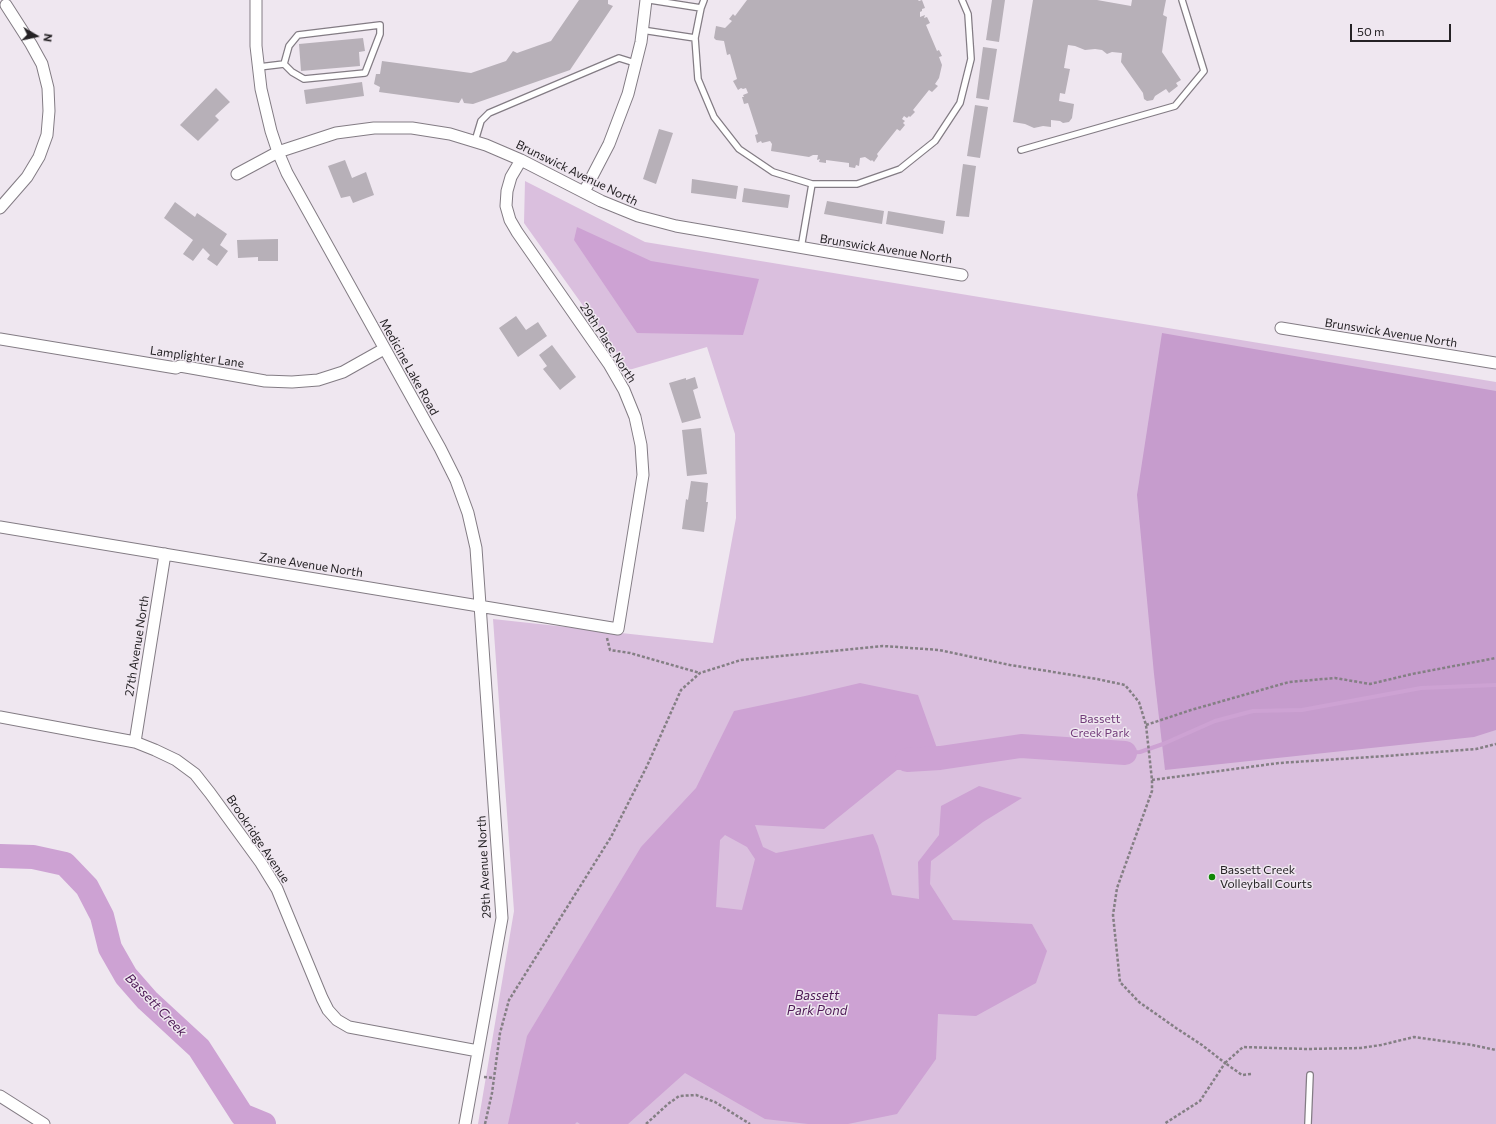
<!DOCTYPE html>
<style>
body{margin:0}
#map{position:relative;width:1496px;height:1124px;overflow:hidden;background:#efe7f0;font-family:Commissioner,sans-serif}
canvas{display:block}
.north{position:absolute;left:16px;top:16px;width:40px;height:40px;-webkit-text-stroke:3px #efe7f0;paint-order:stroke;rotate:99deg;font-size:11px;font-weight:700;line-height:16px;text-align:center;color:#252225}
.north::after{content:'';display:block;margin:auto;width:14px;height:18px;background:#252225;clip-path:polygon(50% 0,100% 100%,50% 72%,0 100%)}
.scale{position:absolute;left:1350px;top:24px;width:101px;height:18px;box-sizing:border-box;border:2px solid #252225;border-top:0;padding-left:5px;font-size:12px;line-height:14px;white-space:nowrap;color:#252225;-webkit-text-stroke:3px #efe7f0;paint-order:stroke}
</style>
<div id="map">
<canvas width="1496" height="1124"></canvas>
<div class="north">N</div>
<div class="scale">50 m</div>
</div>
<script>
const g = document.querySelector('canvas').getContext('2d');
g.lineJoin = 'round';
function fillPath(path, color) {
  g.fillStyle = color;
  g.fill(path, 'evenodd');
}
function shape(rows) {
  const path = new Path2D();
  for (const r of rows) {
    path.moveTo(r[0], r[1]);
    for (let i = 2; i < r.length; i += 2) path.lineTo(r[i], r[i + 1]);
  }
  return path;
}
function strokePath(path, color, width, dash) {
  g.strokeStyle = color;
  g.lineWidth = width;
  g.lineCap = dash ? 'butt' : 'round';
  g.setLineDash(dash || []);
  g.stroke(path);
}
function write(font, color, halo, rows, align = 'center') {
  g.font = font + ' Commissioner,sans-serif';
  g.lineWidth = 3;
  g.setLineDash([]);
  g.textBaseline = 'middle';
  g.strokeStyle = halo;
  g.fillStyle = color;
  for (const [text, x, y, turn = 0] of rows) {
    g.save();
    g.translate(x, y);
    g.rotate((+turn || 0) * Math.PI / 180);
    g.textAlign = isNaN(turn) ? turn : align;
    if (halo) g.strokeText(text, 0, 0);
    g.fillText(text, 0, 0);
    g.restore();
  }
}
fillPath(shape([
 [525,181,645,242,1496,382,1496,1124,478,1124,514,911,493,619,713,643,736,518,735,434,707,347,629,370,524,223]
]), '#dabfde');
fillPath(shape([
 [1162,333,1496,391,1496,730,1474,737,1165,770,1154,674,1137,495]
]), '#c69ccd');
fillPath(shape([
 [577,227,651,261,759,279,743,335,637,333,574,240],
 [860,683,918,695,944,768,897,770,824,829,755,825,763,847,776,853,873,834,878,846,892,895,919,899,918,862,939,835,941,806,979,786,1022,798,983,822,931,861,930,884,953,920,1032,924,1047,951,1036,983,976,1016,938,1014,936,1059,897,1114,848,1124,808,1124,765,1119,685,1073,628,1124,580,1124,577,1122,575,1124,508,1124,527,1036,641,847,696,788,734,711,805,696],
 [725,835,747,847,755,859,742,910,716,907,720,840]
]), '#cda2d3');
strokePath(shape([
 [1125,753,1140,752,1163,744,1215,721,1253,711,1302,710,1421,688,1496,685]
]), '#cda2d3', 4);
strokePath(shape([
 [907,760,940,758,1021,746,1125,753],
 [0,856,33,857,65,864,87,887,102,916,110,948,126,976,147,1000,199,1048,242,1115,264,1124]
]), '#cda2d3', 24);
fillPath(shape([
 [579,0,608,0,608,4,613,6,570,70,473,104,464,103,462,98,459,103,379,92,380,87,374,84,376,74,380,74,382,61,471,73,506,61,513,51,517,53,551,41],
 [747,0,918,0,919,1,922,0,925,8,922,9,922,11,920,12,920,17,925,15,924,18,927,17,930,23,926,25,937,51,939,50,942,56,939,57,942,65,939,78,935,84,938,86,932,92,929,90,913,110,915,112,910,117,909,116,907,118,904,116,902,119,905,121,903,123,905,125,900,131,897,129,877,154,878,156,874,162,872,160,871,161,865,157,860,158,859,166,856,165,855,168,849,167,849,163,826,160,826,163,819,162,820,159,817,160,818,155,813,155,809,157,771,151,772,144,770,141,762,143,761,141,757,143,755,135,758,134,748,103,744,104,742,97,744,97,743,95,748,93,746,88,743,89,741,88,738,90,733,81,737,79,730,54,727,55,724,41,716,40,714,38,716,26,725,28,732,21,729,19,733,14,735,16],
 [992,0,1005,0,999,42,986,40],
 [1033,0,1097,0,1131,6,1132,0,1166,0,1163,15,1167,17,1162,52,1181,80,1176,83,1178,86,1169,93,1166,89,1155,96,1153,100,1147,101,1144,99,1143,93,1121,62,1122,53,1112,52,1107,54,1102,50,1095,49,1085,50,1075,46,1068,45,1064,68,1070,69,1065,94,1060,93,1059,101,1074,104,1072,118,1069,122,1063,123,1060,121,1051,120,1051,127,1043,126,1034,128,1025,124,1013,122],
 [363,38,365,51,359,52,360,66,301,71,299,44],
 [983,47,997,49,989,100,976,98],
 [362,82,364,96,306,104,304,90],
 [216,88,230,102,215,116,219,120,198,141,180,125],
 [975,105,988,107,980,158,967,156],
 [659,129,673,133,656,184,643,179],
 [345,160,352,178,366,172,374,195,353,203,350,196,341,198,328,166],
 [963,164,976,166,969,217,956,216],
 [692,179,738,186,736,199,691,193],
 [744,188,790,195,788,208,742,202],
 [827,201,884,211,882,224,824,214],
 [175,202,195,217,197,213,227,234,220,245,228,251,217,266,207,259,210,255,203,248,193,261,183,254,193,240,164,218],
 [888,211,945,221,943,234,886,224],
 [278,239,278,261,258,261,258,257,238,258,237,240],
 [516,316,526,330,538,322,547,336,518,357,499,328],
 [552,345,576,377,560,390,543,369,547,366,539,355],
 [695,377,698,388,693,390,701,418,682,423,669,383,686,378,686,380],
 [701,428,707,474,687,476,682,430],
 [691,481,708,483,706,502,708,502,704,532,682,529,686,499,688,500]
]), '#b7b0b8');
const service = shape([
 [650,0,701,8],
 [704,0,701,8,695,38,698,79,714,117,739,149,773,172,812,184,857,184,900,169,935,141,960,103,971,59,968,14,962,0],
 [642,30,695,38],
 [259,67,284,64,292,72,304,79,365,73,380,34,380,25,298,35,289,46,284,64],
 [475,141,481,121,489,113,619,58,635,63],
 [1021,150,1175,106,1204,71,1182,0],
 [801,248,812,184],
 [1308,1124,1310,1075]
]);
const minor = shape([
 [256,0,256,46,261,89,271,131,278,152,287,173,440,448,456,480,468,513,476,548,502,918,465,1124],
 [237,174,278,152,336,133,374,128,412,128,450,134,486,145,521,160,601,201,638,216,676,226,962,275],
 [584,192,609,144,628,94,641,42,646,0],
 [0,208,27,177,39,157,47,135,49,111,48,88,42,64,31,44,6,5],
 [1281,328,1496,363],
 [0,339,176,368,180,366,265,381,292,382,318,380,343,372,384,349],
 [0,527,618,629,643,475,641,445,635,417,624,390,609,364,517,232,510,220,506,206,507,191,511,177,521,160],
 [0,717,135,742,155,750,176,760,195,774,210,793,261,863,277,889,322,998,328,1010,337,1020,349,1027,478,1051],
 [135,742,165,554],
 [0,1096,44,1124]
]);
strokePath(service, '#837c84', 8);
strokePath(minor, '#837c84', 13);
strokePath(shape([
 [607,638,610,650,630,653,700,673],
 [1146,725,1191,710,1289,682,1335,678,1370,684,1412,674,1496,658],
 [1152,780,1279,763,1386,756,1476,749,1496,744],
 [1251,1074,1242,1075,1225,1063,1243,1047,1306,1049,1361,1048,1381,1045,1414,1037,1472,1045,1496,1050],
 [484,1077,494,1078],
 [485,1124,492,1093,500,1033,509,1000,611,837,647,766,681,690,700,673,741,660,883,646,939,650,1010,665,1097,679,1125,685,1139,702,1146,725,1152,780,1152,791,1117,888,1113,915,1120,982,1139,1002,1176,1028,1202,1045,1225,1063,1200,1101,1164,1124],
 [646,1124,668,1104,679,1096,696,1095,715,1102,750,1124]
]), '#847f84', 2.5, [3, 2]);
strokePath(service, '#fff', 5.5);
strokePath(minor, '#fff', 11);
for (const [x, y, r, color] of [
 [1212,877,4,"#108706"]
]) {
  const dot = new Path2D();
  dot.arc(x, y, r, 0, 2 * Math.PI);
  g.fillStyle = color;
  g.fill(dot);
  strokePath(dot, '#efe7f0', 1.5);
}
write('12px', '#252225', '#efe7f0', [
 ["Brunswick Avenue North",577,173,26],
 ["Brunswick Avenue North",886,249,9],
 ["Brunswick Avenue North",1391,333,9],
 ["29th Place North",608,343,57],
 ["Lamplighter Lane",197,357,8],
 ["Medicine Lake Road",409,367,61],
 ["Zane Avenue North",311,565,9],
 ["27th Avenue North",137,646,-81],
 ["Brookridge Avenue",258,839,56],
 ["29th Avenue North",484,867,-93]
]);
write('12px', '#723c7a', '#efe7f0', [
 ["Bassett",1100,719],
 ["Creek Park",1100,733]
]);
write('12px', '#252225', '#efe7f0', [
 ["Bassett Creek",1220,870],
 ["Volleyball Courts",1220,884]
], 'left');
write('italic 13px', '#4c1854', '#efe7f0', [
 ["Bassett",817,996],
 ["Park Pond",817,1011],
 ["Bassett Creek",156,1005,46]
]);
</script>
